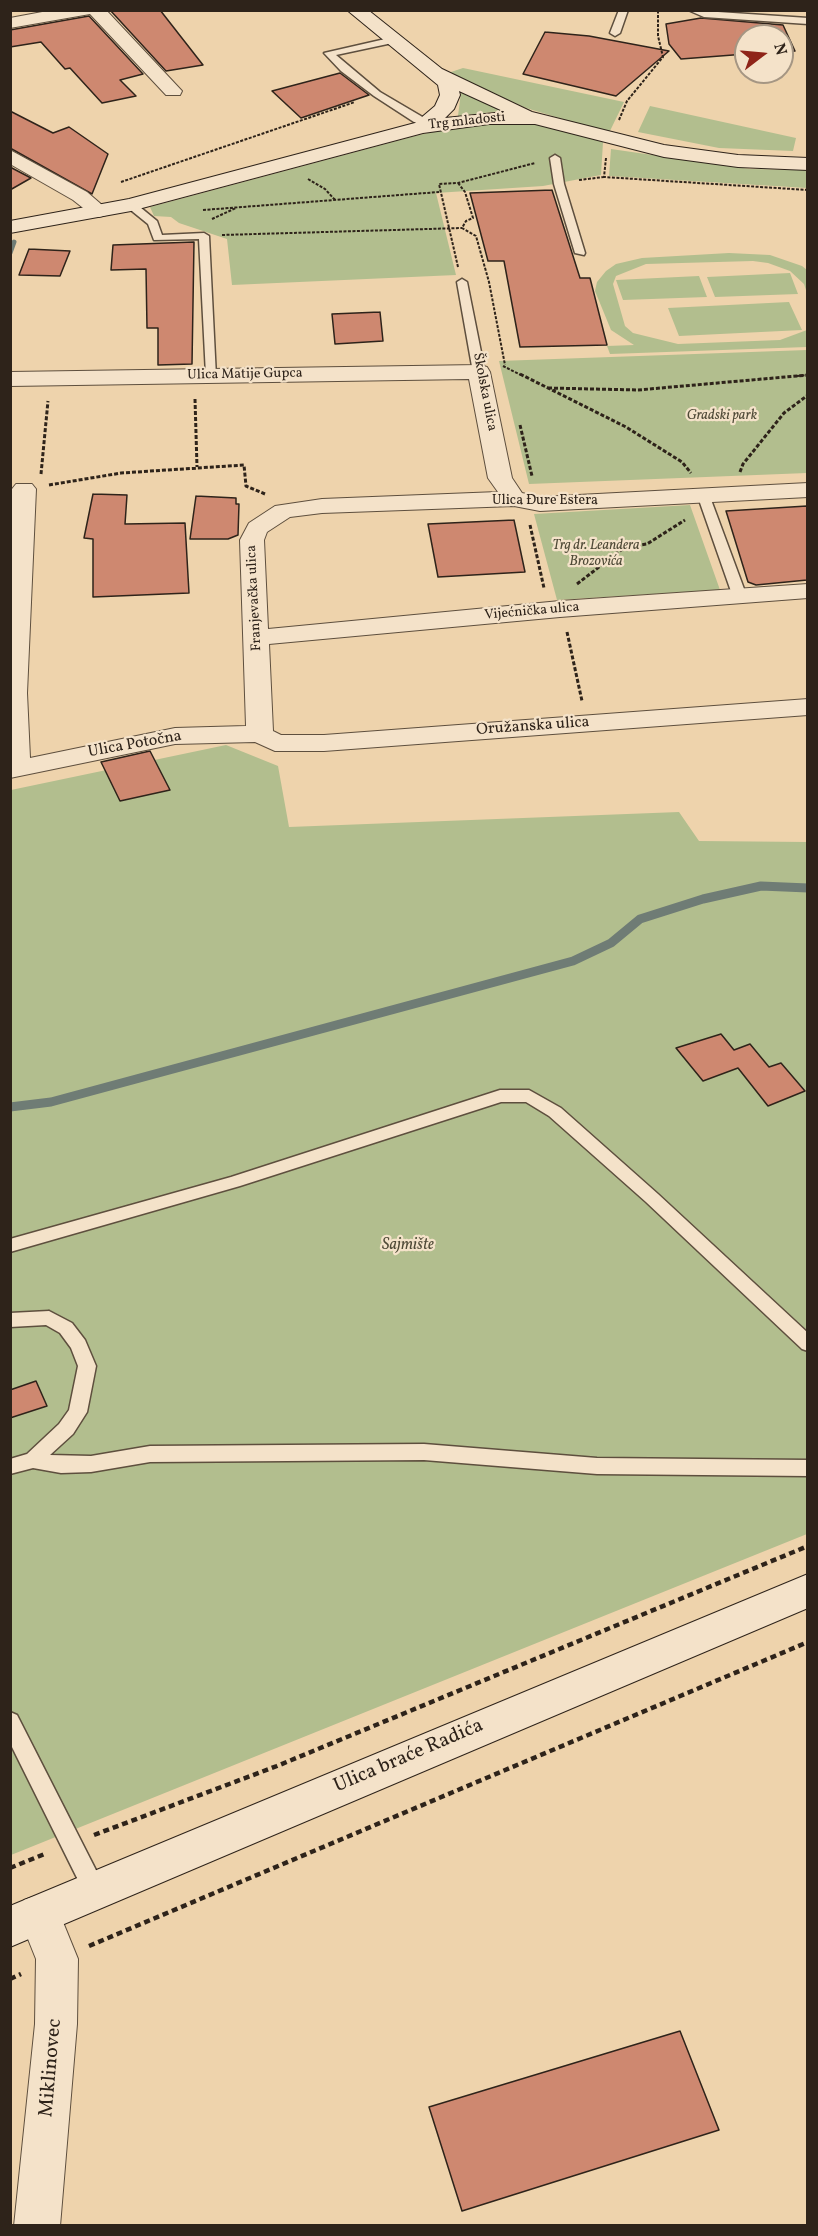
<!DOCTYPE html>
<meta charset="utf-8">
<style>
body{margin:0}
#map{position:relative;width:818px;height:2236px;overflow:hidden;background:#eed3ac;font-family:Vollkorn,serif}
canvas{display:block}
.frame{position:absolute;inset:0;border:12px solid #2e231a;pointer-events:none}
.north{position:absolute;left:734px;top:24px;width:60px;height:60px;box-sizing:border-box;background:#f4e2c9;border:2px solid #a59683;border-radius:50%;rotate:74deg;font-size:16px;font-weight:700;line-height:24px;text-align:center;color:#2e231a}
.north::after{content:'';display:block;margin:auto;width:21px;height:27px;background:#8f2418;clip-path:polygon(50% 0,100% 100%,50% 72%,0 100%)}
</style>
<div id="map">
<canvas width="818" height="2236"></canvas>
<div class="frame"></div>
<div class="north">N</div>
</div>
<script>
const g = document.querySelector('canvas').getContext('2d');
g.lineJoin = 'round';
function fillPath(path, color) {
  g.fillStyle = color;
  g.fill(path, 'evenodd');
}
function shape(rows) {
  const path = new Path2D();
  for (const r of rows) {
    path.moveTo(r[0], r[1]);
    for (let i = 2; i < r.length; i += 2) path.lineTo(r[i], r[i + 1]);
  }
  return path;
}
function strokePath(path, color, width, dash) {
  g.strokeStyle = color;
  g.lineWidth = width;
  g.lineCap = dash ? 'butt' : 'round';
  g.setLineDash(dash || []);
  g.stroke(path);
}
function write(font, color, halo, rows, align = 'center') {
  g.font = font + ' Vollkorn,serif';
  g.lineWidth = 4.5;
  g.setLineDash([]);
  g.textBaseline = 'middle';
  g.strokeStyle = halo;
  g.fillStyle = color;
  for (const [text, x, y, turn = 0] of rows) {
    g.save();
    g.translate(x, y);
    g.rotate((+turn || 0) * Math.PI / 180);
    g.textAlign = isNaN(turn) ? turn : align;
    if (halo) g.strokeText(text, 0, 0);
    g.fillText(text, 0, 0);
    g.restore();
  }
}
fillPath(shape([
 [463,68,624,102,609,133,526,108,448,73],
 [461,92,500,108,501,111,458,116],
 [650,106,796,138,793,151,719,148,638,132],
 [514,121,550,125,603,142,601,175,543,186,436,193,456,275,232,285,227,239,179,223,171,217,154,216,150,207,415,136,450,128],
 [611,149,750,169,807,170,807,188,609,176],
 [729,253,770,255,802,266,807,270,807,293,804,284,790,271,768,263,753,261,646,264,616,276,613,284,625,326,633,333,678,344,780,340,807,330,807,347,610,354,607,346,634,345,611,330,595,291,597,282,606,271,616,264,642,258],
 [790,273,798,294,715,297,707,277],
 [699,276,707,297,623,300,616,280],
 [789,302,802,330,679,336,668,308],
 [807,350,807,473,529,484,499,361],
 [690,505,720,590,557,600,534,514],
 [226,745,278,766,289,827,679,812,699,841,807,842,807,1534,11,1855,11,790]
]), '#b2be8e');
strokePath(shape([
 [10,253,14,242]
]), '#6f7c75', 5);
strokePath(shape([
 [10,1107,51,1102,573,961,611,943,640,919,703,899,761,886,808,888]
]), '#6f7c75', 9);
const building = shape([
 [110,10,160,10,203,65,166,71,110,10],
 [89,16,143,74,120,80,136,96,102,103,70,68,65,69,41,42,10,47,10,30,89,16],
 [701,18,783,25,795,51,782,52,782,36,746,36,746,54,681,59,669,44,666,24,701,18],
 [545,32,589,36,669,51,616,96,523,74,545,32],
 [340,73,369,95,301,118,272,91,340,73],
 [10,111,53,133,69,127,108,154,92,194,10,148,10,111],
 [10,167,31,178,10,190,10,167],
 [552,190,580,278,590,278,607,345,520,347,504,261,488,261,470,193,552,190],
 [194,242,192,364,158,365,158,328,147,328,146,269,111,270,113,245,194,242],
 [29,249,70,251,60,276,19,275,29,249],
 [380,312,383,341,335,344,332,314,380,312],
 [93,494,127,495,125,524,185,523,189,593,93,597,93,539,84,538,93,494],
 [196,496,236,498,236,504,239,504,238,535,228,539,190,539,196,496],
 [807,506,807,580,756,585,748,582,726,511,807,506],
 [514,520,525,572,438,577,428,524,514,520],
 [150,751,170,790,120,801,101,762,150,751],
 [721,1034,734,1050,750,1044,769,1067,781,1063,805,1091,768,1106,738,1068,703,1081,676,1048,721,1034],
 [36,1381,47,1406,10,1418,10,1390,36,1381],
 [680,2031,719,2130,462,2211,429,2107,680,2031]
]);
fillPath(building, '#ce8870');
strokePath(building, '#2e231a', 1.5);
const lane = shape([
 [619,10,628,10,620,33,615,36,610,33,619,10],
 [688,10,808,18,808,24,704,17,688,10],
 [394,37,397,38,397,42,336,55,380,92,431,122,431,126,414,122,374,96,341,71,324,53,394,37],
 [555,155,560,158,564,184,585,253,584,255,575,253,554,184,550,158,555,155],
 [127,203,135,203,157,221,162,235,204,233,209,236,216,377,206,375,199,239,154,240,148,224,127,207,127,203],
 [462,279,467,282,485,372,479,375,473,372,457,282,462,279],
 [704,493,710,497,747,597,745,600,735,600,733,597,698,497,704,493],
 [500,1090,529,1090,561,1108,658,1194,808,1333,808,1351,802,1349,646,1202,549,1116,526,1102,501,1102,240,1186,10,1252,10,1239,231,1177,500,1090],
 [49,1311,72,1323,85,1340,96,1366,87,1412,73,1434,50,1455,91,1456,150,1446,424,1444,597,1458,808,1460,808,1476,597,1474,424,1460,150,1462,91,1472,61,1473,33,1468,10,1474,10,1459,27,1454,59,1424,69,1410,78,1366,71,1348,60,1333,46,1325,10,1327,10,1313,49,1311],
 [10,1712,17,1715,103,1884,106,1891,103,1898,95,1901,87,1898,10,1743,10,1712]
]);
const street = shape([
 [53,10,106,10,182,91,180,95,166,95,90,14,10,28,10,18,53,10],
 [10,150,87,192,109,211,106,215,99,217,92,215,73,200,10,164,10,150],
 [479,365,487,367,490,372,512,478,522,493,540,497,808,483,808,497,540,511,514,506,322,513,290,517,267,532,264,540,268,629,560,601,808,584,808,598,560,617,269,644,273,731,281,735,324,735,808,699,808,715,324,751,275,751,255,742,175,744,10,778,10,520,12,489,16,484,32,484,36,489,27,693,30,758,175,728,246,726,240,540,249,523,275,506,322,499,498,492,488,478,469,379,10,386,10,372,479,365],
 [39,1895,54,1900,78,1959,77,2024,60,2226,14,2226,35,2024,36,1959,18,1914,24,1900,39,1895]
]);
const secondary = shape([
 [347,10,368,10,442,69,532,112,664,145,738,155,808,158,808,170,738,167,664,157,535,124,489,124,423,133,131,211,10,233,10,221,129,199,415,123,435,106,440,95,438,85,347,10],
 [459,91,505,112,445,118,454,109,460,95,459,91],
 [808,1574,808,1608,10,1947,10,1906,808,1574]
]);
strokePath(lane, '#5e4f3e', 3);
strokePath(street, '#5e4f3e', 2);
strokePath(secondary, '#2e231a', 2);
strokePath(shape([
 [619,120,627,101,663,57,658,36,658,10],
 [606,158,604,177,808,190],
 [308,179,325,189,335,200],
 [579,180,604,177],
 [121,182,355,102],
 [458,183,465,192,473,218,466,221,462,228,476,236,489,282,505,365],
 [203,210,439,192],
 [212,219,236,208],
 [222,235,462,228],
 [458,267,439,184,458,183,535,163],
 [503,366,523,376],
 [797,376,808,375]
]), '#2e231a', 2, [3, 1.5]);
strokePath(shape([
 [520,374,626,427,682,462,691,473],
 [548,388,638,390,808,375],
 [195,399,197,467],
 [520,425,532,476],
 [740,472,743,464,784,413,808,395],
 [41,474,48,401],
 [49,485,121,473,244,465,246,486,265,494],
 [530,525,544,588],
 [577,584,625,547,647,544,685,520],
 [567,632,582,701]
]), '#2e231a', 3, [4, 2]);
strokePath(shape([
 [94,1835,277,1766,808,1546],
 [10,1868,47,1853],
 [89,1946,808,1642],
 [10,1979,21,1974]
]), '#2e231a', 4.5, [6, 4]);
fillPath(lane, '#f4e2c9');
fillPath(street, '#f4e2c9');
fillPath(secondary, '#f4e2c9');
write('14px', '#2e231a', '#f4e2c9', [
 ["Trg mladosti",467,122,-6],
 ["Ulica Matije Gupca",245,375,-1],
 ["Školska ulica",484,392,79],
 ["Ulica Đure Estera",545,501],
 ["Franjevačka ulica",255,598,-93],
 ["Vijećnička ulica",532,612,-5]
]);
write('italic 14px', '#4f4a37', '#f4e2c9', [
 ["Gradski park",722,416],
 ["Trg dr. Leandera",596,546],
 ["Brozovića",596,562]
]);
write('16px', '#2e231a', '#f4e2c9', [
 ["Oružanska ulica",533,727,-4],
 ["Ulica Potočna",135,745,-10]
]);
write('italic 16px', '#4f4a37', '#f4e2c9', [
 ["Sajmište",408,1246]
]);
write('20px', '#2e231a', '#f4e2c9', [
 ["Ulica braće Radića",409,1757,-23],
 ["Miklinovec",52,2068,-85]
]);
</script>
